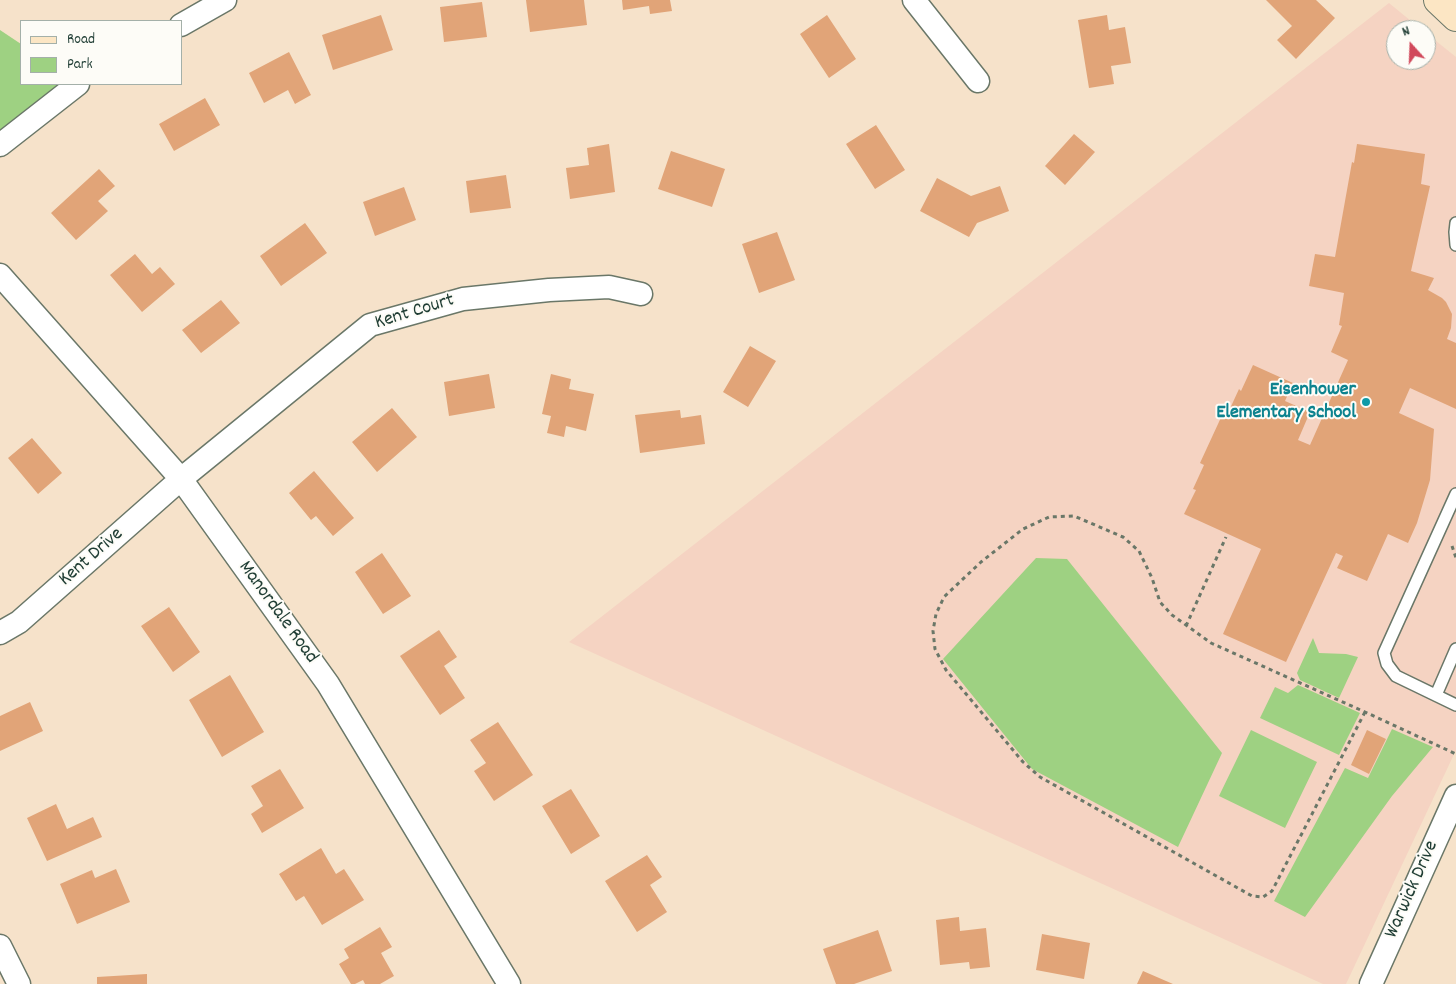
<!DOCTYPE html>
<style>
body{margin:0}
#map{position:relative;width:1456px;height:984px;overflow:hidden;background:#f6e2ca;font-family:Dekko,sans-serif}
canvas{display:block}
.legend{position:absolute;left:20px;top:20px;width:162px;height:65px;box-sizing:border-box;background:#fdfcf7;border:1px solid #a4b0a9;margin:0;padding:6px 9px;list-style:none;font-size:15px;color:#1f3d34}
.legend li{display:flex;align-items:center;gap:10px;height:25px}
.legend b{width:25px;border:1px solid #a4b0a9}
.north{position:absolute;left:1386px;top:20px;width:50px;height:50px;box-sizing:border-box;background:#fdfcf7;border:1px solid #a4b0a9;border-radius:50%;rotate:340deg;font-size:14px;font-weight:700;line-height:20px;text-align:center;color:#1f3d34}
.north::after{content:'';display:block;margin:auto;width:18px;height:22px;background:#d1495b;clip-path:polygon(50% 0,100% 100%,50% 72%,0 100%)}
</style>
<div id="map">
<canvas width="1456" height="984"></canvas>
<ul class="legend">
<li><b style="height:6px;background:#fce6c4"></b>Road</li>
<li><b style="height:14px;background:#9ed182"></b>Park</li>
</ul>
<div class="north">N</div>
</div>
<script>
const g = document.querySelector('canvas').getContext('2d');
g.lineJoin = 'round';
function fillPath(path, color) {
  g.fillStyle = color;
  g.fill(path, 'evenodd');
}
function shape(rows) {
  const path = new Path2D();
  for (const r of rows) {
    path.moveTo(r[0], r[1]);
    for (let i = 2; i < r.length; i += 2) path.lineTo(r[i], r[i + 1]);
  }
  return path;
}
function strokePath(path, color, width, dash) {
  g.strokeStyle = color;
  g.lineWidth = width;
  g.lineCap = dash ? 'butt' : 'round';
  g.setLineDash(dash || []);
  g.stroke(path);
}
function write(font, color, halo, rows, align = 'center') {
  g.font = font + ' Dekko,sans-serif';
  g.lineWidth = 4;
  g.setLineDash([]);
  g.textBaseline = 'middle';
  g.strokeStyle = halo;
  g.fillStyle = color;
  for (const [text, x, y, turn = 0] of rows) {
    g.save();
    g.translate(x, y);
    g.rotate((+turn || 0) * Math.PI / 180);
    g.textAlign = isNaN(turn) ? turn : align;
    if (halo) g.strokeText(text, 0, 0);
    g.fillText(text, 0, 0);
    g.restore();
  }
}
fillPath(shape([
 [1389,3,1422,30,1396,30,1396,60,1426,60,1426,33,1456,57,1456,750,1346,984,1323,984,569,642]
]), '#f5d3c2');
fillPath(shape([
 [0,30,21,44,21,84,61,84,0,133],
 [1036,558,1067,559,1222,753,1178,847,1032,769,943,659],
 [1313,638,1319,653,1346,654,1358,657,1339,698,1300,680,1297,673],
 [1298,685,1360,713,1339,755,1260,718,1275,687,1288,693],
 [1392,729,1433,747,1392,796,1305,917,1274,901,1345,768,1368,778],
 [1251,730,1317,762,1285,828,1219,796]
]), '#9ed182');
fillPath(shape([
 [526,0,584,0,587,25,530,32],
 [622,0,670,0,672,11,650,14,649,6,623,10],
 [1266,0,1316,0,1335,18,1296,59,1277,40,1292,26],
 [482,2,487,37,444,42,440,7],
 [381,15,393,50,333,70,322,35],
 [827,15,856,59,829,78,800,34],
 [1107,15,1109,30,1125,27,1131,63,1111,66,1114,84,1089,88,1078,20],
 [289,52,311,95,295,104,288,90,264,103,249,73],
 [205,98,220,125,174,151,159,124],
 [876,125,905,170,875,189,846,144],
 [1074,134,1095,152,1065,185,1045,166],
 [609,144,615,192,570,199,566,168,589,165,587,148],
 [1357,144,1425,154,1421,184,1430,186,1411,271,1434,278,1428,290,1442,298,1446,302,1452,314,1451,328,1447,339,1456,343,1456,409,1410,388,1399,413,1434,429,1430,480,1417,523,1408,543,1388,534,1367,581,1337,568,1343,556,1336,553,1286,662,1223,634,1261,549,1184,514,1196,490,1193,489,1204,465,1200,463,1224,411,1228,413,1239,389,1241,391,1253,365,1293,383,1285,401,1310,412,1298,440,1310,445,1348,360,1331,352,1342,326,1339,325,1344,293,1309,286,1315,254,1335,257,1352,162,1354,163],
 [671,151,725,169,712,207,658,189],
 [99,169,115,186,98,201,108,211,76,240,51,213],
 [506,175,511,208,470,213,466,181],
 [937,178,971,196,1000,186,1009,211,977,223,969,237,920,211],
 [404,187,416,220,375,236,363,202],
 [305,223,327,253,281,286,260,256],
 [777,232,795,280,759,293,742,244],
 [135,254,152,274,160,267,175,284,142,312,110,275],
 [221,300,240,323,201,353,182,330],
 [750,346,776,361,748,407,723,392],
 [489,374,495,408,449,416,444,382],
 [551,374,571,379,569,389,594,394,586,431,566,426,564,437,547,433,551,416,542,414],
 [392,408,417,437,377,472,352,442],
 [680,410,681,418,701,415,705,444,640,453,635,415],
 [32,438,62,473,38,494,8,458],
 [314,471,354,518,333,536,316,516,311,520,289,493],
 [382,553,411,596,383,614,355,572],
 [169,607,200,652,173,672,141,626],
 [439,630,457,657,444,666,465,698,440,715,400,656],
 [230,675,264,732,222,757,189,700],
 [30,702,43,731,0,751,0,716],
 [498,722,533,775,494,801,474,771,486,763,470,740],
 [1367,730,1386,739,1369,774,1351,765],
 [280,769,304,808,262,833,251,814,263,806,251,786],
 [571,789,600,836,571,854,542,806],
 [56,804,67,829,93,817,102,837,47,861,27,818],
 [321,848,336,874,344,869,364,900,322,925,304,896,296,901,279,874],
 [647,855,662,877,650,885,667,912,637,932,605,881],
 [116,869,130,902,77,924,60,884,92,870,95,878],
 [959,917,960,931,986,928,990,967,970,969,969,962,940,965,936,920],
 [380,927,392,947,381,953,394,976,380,984,365,984,363,980,355,984,351,984,339,964,349,958,344,949],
 [878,930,892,971,854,984,836,984,823,949],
 [1042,934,1090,943,1084,979,1036,970],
 [1143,971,1173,984,1137,984],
 [147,974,147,984,97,984,97,977]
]), '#e1a478');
const lane = shape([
 [1456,223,1455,232,1456,245],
 [1456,494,1384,653,1387,664,1396,676,1456,705],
 [1436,695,1456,649]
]);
const street = shape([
 [914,0,978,81],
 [181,25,225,0],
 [0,145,78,84],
 [0,275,181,479,328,684,509,984],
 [0,633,19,622,181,479,370,325,463,299,549,290,609,287,641,294],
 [0,946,19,984],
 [1371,984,1456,796]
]);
const secondary = shape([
 [1438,0,1456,17]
]);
strokePath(lane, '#6a7768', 14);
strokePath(street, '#6a7768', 25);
strokePath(secondary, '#6a7768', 30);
strokePath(shape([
 [1452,546,1456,558],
 [1186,626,1226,537],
 [1365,712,1272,891,1263,897,1252,896,1040,777,1023,762,946,670,935,649,933,631,936,614,944,597,981,562,1023,529,1049,517,1074,516,1123,537,1139,551,1152,578,1160,602,1172,615,1211,643,1365,712,1456,754]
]), '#6a7768', 3, [4, 4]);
strokePath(lane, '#fff', 11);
strokePath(street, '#fff', 22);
strokePath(secondary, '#fce6c4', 28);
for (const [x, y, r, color] of [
 [1366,402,5,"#0f9aa8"]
]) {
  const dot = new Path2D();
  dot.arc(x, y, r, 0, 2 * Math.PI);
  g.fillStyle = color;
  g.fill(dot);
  strokePath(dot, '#fdfcf7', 2);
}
write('20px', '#1f3d34', '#fdfcf7', [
 ["Kent Court",415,313,-17],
 ["Kent Drive",92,558,-41],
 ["Manordale Road",277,613,54],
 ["Warwick Drive",1413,890,-66]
]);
write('bold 20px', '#0d838f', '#fdfcf7', [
 ["Eisenhower",1356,391],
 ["Elementary School",1356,414]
], 'right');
</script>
